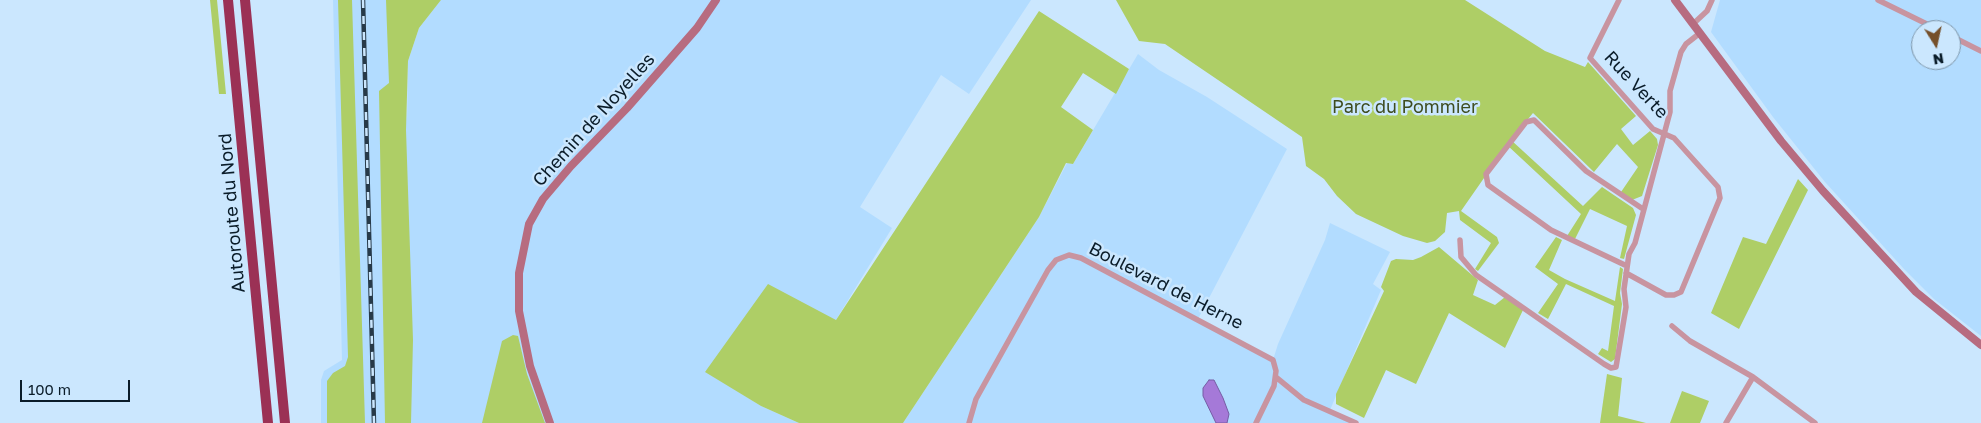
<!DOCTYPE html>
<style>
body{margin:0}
#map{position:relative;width:1981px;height:423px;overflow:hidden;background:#cbe7fe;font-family:"Golos Text",sans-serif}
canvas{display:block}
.north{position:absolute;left:1911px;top:20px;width:50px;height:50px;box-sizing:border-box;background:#cbe7fe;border:1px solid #7e96a9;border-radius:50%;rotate:170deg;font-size:14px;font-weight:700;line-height:20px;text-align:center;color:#0a1c29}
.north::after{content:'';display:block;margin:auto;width:18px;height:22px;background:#75502b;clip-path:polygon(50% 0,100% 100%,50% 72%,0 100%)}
.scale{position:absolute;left:20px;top:380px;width:110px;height:22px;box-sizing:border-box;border:2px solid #0a1c29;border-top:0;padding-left:6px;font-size:15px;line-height:18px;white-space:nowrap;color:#0a1c29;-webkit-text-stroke:4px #cbe7fe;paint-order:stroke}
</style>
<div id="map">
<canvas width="1981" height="423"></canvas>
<div class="north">N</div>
<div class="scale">100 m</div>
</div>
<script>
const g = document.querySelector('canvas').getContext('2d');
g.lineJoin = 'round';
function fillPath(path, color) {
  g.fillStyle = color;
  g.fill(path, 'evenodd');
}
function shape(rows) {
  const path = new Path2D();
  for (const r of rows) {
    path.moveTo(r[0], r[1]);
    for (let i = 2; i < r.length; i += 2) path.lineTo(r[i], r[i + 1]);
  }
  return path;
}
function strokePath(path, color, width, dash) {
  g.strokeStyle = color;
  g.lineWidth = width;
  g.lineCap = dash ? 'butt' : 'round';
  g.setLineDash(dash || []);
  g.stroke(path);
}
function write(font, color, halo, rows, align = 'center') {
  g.font = font + ' "Golos Text",sans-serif';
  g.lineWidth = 5;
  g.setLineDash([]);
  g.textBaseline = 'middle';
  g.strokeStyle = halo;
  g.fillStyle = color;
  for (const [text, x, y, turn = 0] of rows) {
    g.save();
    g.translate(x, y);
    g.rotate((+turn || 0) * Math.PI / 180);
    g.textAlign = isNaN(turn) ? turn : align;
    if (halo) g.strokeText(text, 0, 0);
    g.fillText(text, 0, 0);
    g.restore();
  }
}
fillPath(shape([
 [333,0,398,0,407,122,408,61,419,28,441,0,1031,0,969,94,941,75,860,207,892,228,836,320,705,371,761,406,799,423,321,423,321,380,324,371,342,360],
 [1720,0,1981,0,1981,336,1934,299,1904,269,1825,182,1773,117,1711,32],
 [1921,30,1951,30,1951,60,1921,60],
 [1138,54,1159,70,1207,97,1287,149,1198,319,1273,360,1278,344,1325,240,1330,223,1390,252,1373,284,1381,290,1330,410,1356,423,903,423,1039,217,1067,163,1073,164]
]), '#b2dcff');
fillPath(shape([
 [210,0,217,0,226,94,219,94],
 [338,0,352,0,365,423,327,423,327,381,333,373,345,366,348,357],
 [386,0,441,0,419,28,408,61,406,130,413,340,411,423,385,423,379,91,389,83],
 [1116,0,1465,0,1545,51,1585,67,1588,62,1636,116,1621,129,1633,145,1650,131,1657,139,1658,145,1642,196,1632,200,1621,192,1638,167,1617,144,1594,172,1533,113,1511,140,1583,206,1602,187,1633,208,1636,215,1624,259,1620,258,1627,226,1590,209,1575,239,1567,236,1581,214,1507,145,1461,211,1497,237,1499,243,1478,271,1475,269,1491,243,1460,220,1459,211,1447,213,1445,232,1435,241,1427,243,1403,236,1356,214,1337,196,1324,179,1306,166,1302,137,1165,44,1139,41],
 [1039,11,1129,69,1116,94,1083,73,1061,107,1093,130,1073,164,1066,163,1039,217,903,423,799,423,761,406,705,372,768,284,836,320],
 [1798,179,1808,190,1739,329,1711,313,1743,237,1766,244],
 [1556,237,1562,240,1549,270,1565,279,1615,301,1620,267,1623,269,1620,293,1622,304,1615,359,1611,362,1598,354,1602,348,1608,351,1614,306,1566,284,1548,319,1538,313,1558,284,1535,267],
 [1439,247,1478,280,1473,295,1495,305,1505,297,1523,310,1505,348,1449,313,1416,384,1386,370,1364,418,1336,404,1336,394,1384,291,1381,287,1391,261,1396,259,1413,260,1421,257],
 [513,335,518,336,527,374,545,423,482,423,502,341],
 [1607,374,1622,378,1618,416,1646,423,1600,423],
 [1682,391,1709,401,1700,423,1670,423]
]), '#aece66');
const water = shape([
 [1209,380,1214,380,1223,398,1229,414,1227,423,1216,423,1203,396,1203,388,1209,380]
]);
fillPath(water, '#a579d8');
strokePath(water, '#765da4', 1);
strokePath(shape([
 [1619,0,1590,58,1653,129,1674,138,1718,187,1720,198,1681,292,1674,295,1666,295,1626,273],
 [1878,0,1939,30],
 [1693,24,1707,11,1712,0],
 [1951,36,1981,51],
 [1460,240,1461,257,1476,275,1604,364,1611,368,1616,367,1626,307,1624,289,1629,254,1635,243,1670,112,1670,91,1681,52,1686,44,1700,33],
 [1627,266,1551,230,1488,185,1486,174,1526,122,1534,120,1586,171,1643,209],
 [1672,326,1690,341,1753,377,1815,423],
 [1276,377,1304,400,1356,423],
 [969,423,976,399,1048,270,1056,260,1069,255,1081,258,1273,360,1276,371,1274,386,1256,423],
 [1726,423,1753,377]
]), '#c894a0', 5.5);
strokePath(shape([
 [1675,0,1781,141,1823,191,1916,292,1981,345],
 [550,423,530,366,519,311,519,273,529,224,543,199,571,166,627,108,697,28,716,0]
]), '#b76c80', 8);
strokePath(shape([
 [228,0,268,423],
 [245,0,285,423]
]), '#9b3155', 10);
const rail = shape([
 [363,0,374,423]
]);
strokePath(rail, '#273a49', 4.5);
strokePath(rail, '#cbe7fe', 2.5, [8]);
write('18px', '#0a1c29', '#cbe7fe', [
 ["Rue Verte",1636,85,47],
 ["Chemin de Noyelles",594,120,-48],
 ["Autoroute du Nord",232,213,-95],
 ["Boulevard de Herne",1166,286,27]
]);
write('18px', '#3e4c1f', '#cbe7fe', [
 ["Parc du Pommier",1405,107]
]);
</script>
